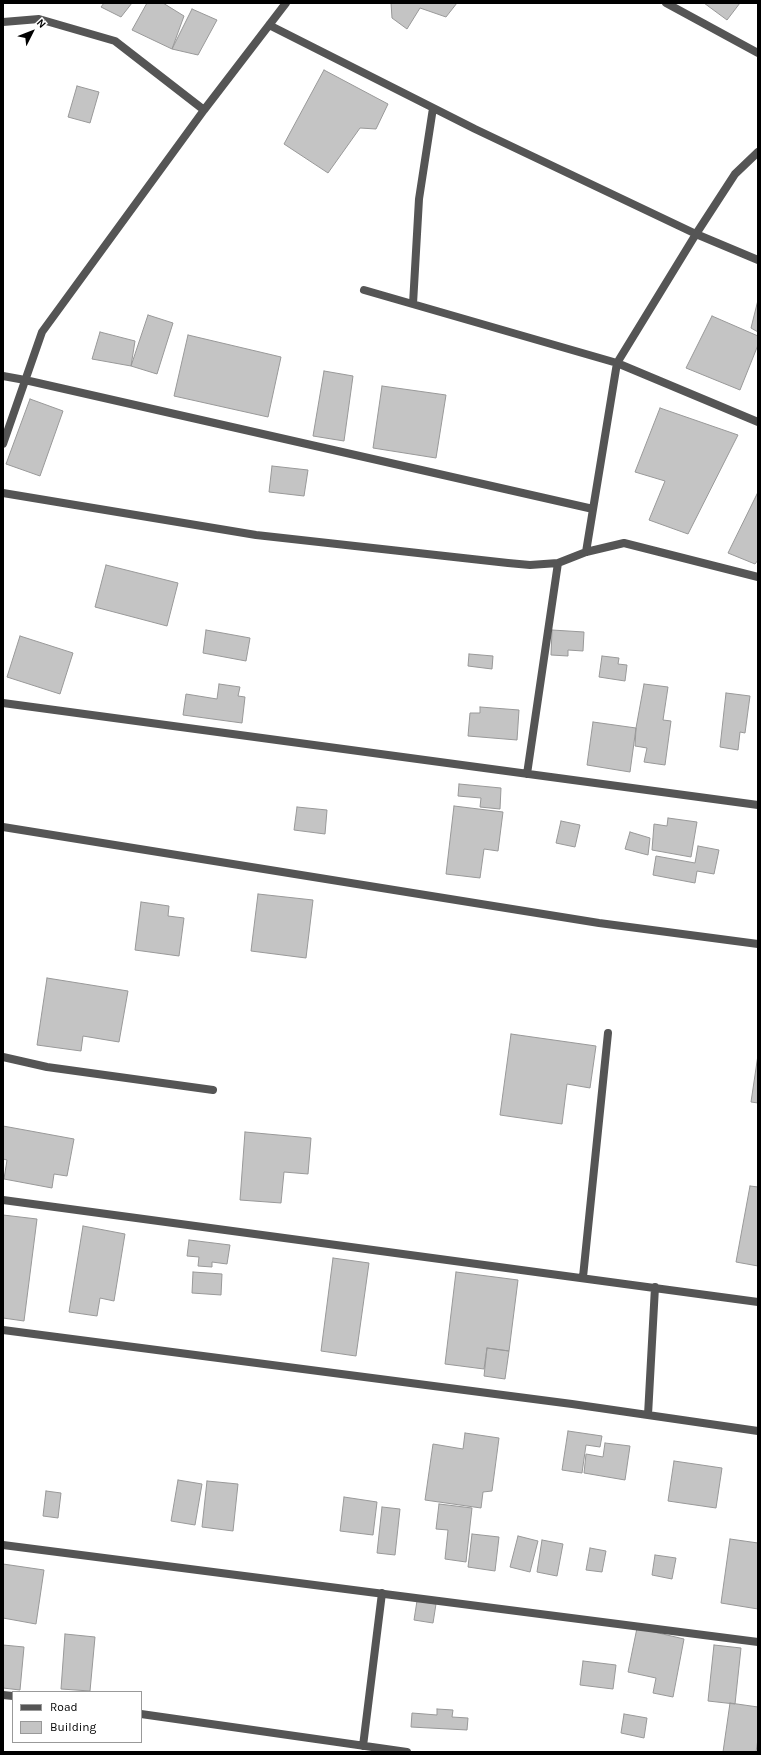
<!DOCTYPE html>
<style>
body{margin:0}
#map{position:relative;width:761px;height:1755px;overflow:hidden;background:#fff;font-family:Karla,sans-serif}
canvas{display:block}
.frame{position:absolute;inset:0;border:4px solid #000;pointer-events:none}
.legend{position:absolute;left:12px;top:1691px;width:130px;height:52px;box-sizing:border-box;background:#fff;border:1px solid #999;margin:0;padding:5px 7px;list-style:none;font-size:12px;color:#000}
.legend li{display:flex;align-items:center;gap:8px;height:20px}
.legend b{width:20px;border:1px solid #999}
.north{position:absolute;left:12px;top:12px;width:40px;height:40px;-webkit-text-stroke:3px #fff;paint-order:stroke;rotate:48deg;font-size:11px;font-weight:700;line-height:16px;text-align:center;color:#000}
.north::after{content:'';display:block;margin:auto;width:14px;height:18px;background:#000;clip-path:polygon(50% 0,100% 100%,50% 72%,0 100%)}
</style>
<div id="map">
<canvas width="761" height="1755"></canvas>
<div class="frame"></div>
<ul class="legend">
<li><b style="height:5px;background:#555"></b>Road</li>
<li><b style="height:11px;background:#c4c4c4"></b>Building</li>
</ul>
<div class="north">N</div>
</div>
<script>
const g = document.querySelector('canvas').getContext('2d');
g.lineJoin = 'round';
function fillPath(path, color) {
  g.fillStyle = color;
  g.fill(path, 'evenodd');
}
function shape(rows) {
  const path = new Path2D();
  for (const r of rows) {
    path.moveTo(r[0], r[1]);
    for (let i = 2; i < r.length; i += 2) path.lineTo(r[i], r[i + 1]);
  }
  return path;
}
function strokePath(path, color, width, dash) {
  g.strokeStyle = color;
  g.lineWidth = width;
  g.lineCap = dash ? 'butt' : 'round';
  g.setLineDash(dash || []);
  g.stroke(path);
}
const building = shape([
 [104,3,132,3,121,17,101,7,104,3],
 [147,3,163,3,184,16,172,49,132,30,147,3],
 [391,3,457,3,446,17,420,8,407,29,392,18,391,3],
 [704,3,740,3,727,20,704,3],
 [192,9,217,20,198,55,172,49,192,9],
 [324,70,388,104,376,129,360,128,328,173,284,144,324,70],
 [77,86,99,92,90,123,68,117,77,86],
 [758,300,758,332,751,328,758,300],
 [148,315,173,323,157,374,131,366,148,315],
 [712,316,758,336,758,345,740,390,686,368,712,316],
 [100,332,135,341,131,366,92,359,100,332],
 [188,335,281,357,268,417,174,396,188,335],
 [324,371,353,376,344,441,313,436,324,371],
 [382,386,446,395,436,458,373,448,382,386],
 [30,399,63,411,40,476,6,464,30,399],
 [660,408,738,435,688,534,649,520,665,481,635,472,660,408],
 [272,466,308,470,304,496,269,492,272,466],
 [758,492,758,560,755,564,728,553,758,492],
 [106,565,178,583,167,626,95,607,106,565],
 [206,630,250,638,246,661,203,653,206,630],
 [552,630,584,632,583,651,568,650,568,656,551,655,552,630],
 [20,636,73,653,60,694,7,677,20,636],
 [469,654,493,656,492,669,468,666,469,654],
 [602,656,619,658,618,664,627,665,625,681,599,677,602,656],
 [219,684,240,687,238,696,245,697,242,723,183,715,186,694,217,699,219,684],
 [644,684,668,687,663,720,671,721,665,765,644,762,647,748,635,746,636,728,644,684],
 [726,693,750,696,745,733,740,732,738,750,720,747,726,693],
 [480,707,519,710,517,740,468,736,470,713,480,713,480,707],
 [593,722,636,728,630,772,587,765,593,722],
 [459,784,501,788,500,809,480,807,481,798,458,796,459,784],
 [454,806,503,812,498,851,484,849,480,878,446,874,454,806],
 [297,807,327,810,325,834,294,830,297,807],
 [668,818,697,822,691,857,652,850,654,824,667,826,668,818],
 [561,821,580,825,575,847,556,843,561,821],
 [630,832,650,838,648,855,625,849,630,832],
 [698,846,719,850,714,874,697,871,695,883,653,875,656,856,695,863,698,846],
 [258,894,313,900,306,958,251,951,258,894],
 [141,902,169,906,168,916,184,918,179,956,135,950,141,902],
 [47,978,128,991,119,1042,83,1036,81,1051,37,1045,47,978],
 [511,1034,596,1046,590,1088,567,1084,562,1124,500,1115,511,1034],
 [758,1055,758,1103,751,1102,758,1055],
 [3,1126,74,1139,67,1176,54,1174,52,1188,4,1179,7,1160,3,1159,3,1126],
 [245,1132,311,1138,308,1174,284,1172,281,1203,240,1200,245,1132],
 [750,1186,758,1187,758,1266,736,1262,750,1186],
 [3,1215,37,1219,24,1321,3,1318,3,1215],
 [83,1226,125,1234,114,1301,100,1298,97,1316,69,1312,83,1226],
 [189,1240,230,1245,227,1264,212,1262,212,1267,198,1266,199,1257,187,1256,189,1240],
 [333,1258,369,1263,356,1356,321,1351,333,1258],
 [193,1272,222,1274,221,1295,192,1293,193,1272],
 [456,1272,518,1280,509,1351,487,1348,484,1369,445,1364,456,1272],
 [487,1348,509,1351,505,1379,484,1376,487,1348],
 [568,1431,602,1436,600,1447,586,1445,582,1473,562,1470,568,1431],
 [465,1433,499,1438,492,1491,483,1492,481,1508,425,1500,433,1444,463,1449,465,1433],
 [605,1443,630,1446,625,1480,584,1473,586,1454,603,1457,605,1443],
 [674,1461,722,1468,716,1508,668,1501,674,1461],
 [178,1480,202,1484,195,1525,171,1521,178,1480],
 [207,1481,238,1484,233,1531,202,1527,207,1481],
 [46,1491,61,1493,58,1518,43,1516,46,1491],
 [344,1497,377,1502,373,1535,340,1531,344,1497],
 [439,1504,472,1508,466,1562,445,1559,448,1530,436,1529,439,1504],
 [382,1507,400,1509,395,1555,377,1553,382,1507],
 [472,1534,499,1537,495,1571,468,1567,472,1534],
 [518,1536,538,1541,530,1572,510,1567,518,1536],
 [730,1539,758,1543,758,1609,721,1603,730,1539],
 [542,1540,563,1544,557,1576,537,1572,542,1540],
 [590,1548,606,1551,602,1572,586,1570,590,1548],
 [655,1555,676,1558,672,1579,652,1575,655,1555],
 [3,1564,44,1570,36,1624,3,1618,3,1564],
 [417,1601,436,1604,433,1623,414,1620,417,1601],
 [637,1628,684,1639,673,1697,653,1693,656,1678,628,1672,637,1628],
 [65,1634,95,1637,90,1691,61,1689,65,1634],
 [3,1645,24,1647,20,1690,3,1688,3,1645],
 [714,1645,741,1648,735,1704,708,1701,714,1645],
 [583,1661,616,1665,613,1689,580,1685,583,1661],
 [730,1703,758,1707,758,1739,756,1752,723,1752,730,1703],
 [437,1709,453,1710,452,1717,468,1718,467,1730,411,1727,412,1713,437,1715,437,1709],
 [624,1714,647,1718,644,1738,621,1733,624,1714]
]);
fillPath(building, '#c4c4c4');
strokePath(building, '#999', 1);
strokePath(shape([
 [666,3,758,53],
 [3,22,39,19,115,41,204,110],
 [269,25,475,129,696,234,758,260],
 [364,290,617,363,758,422],
 [413,304,419,199,433,108],
 [3,376,25,380,593,509],
 [3,444,42,332,204,110,286,3],
 [3,493,256,535,508,563,530,565,558,563,586,552,624,543,758,577],
 [586,552,617,363,696,234,735,174,758,152],
 [3,703,758,805],
 [527,774,558,563],
 [3,827,599,923,758,944],
 [3,1057,47,1067,213,1090],
 [3,1200,758,1302],
 [583,1277,608,1033],
 [3,1330,572,1404,758,1431],
 [648,1415,655,1287],
 [3,1545,758,1642],
 [3,1695,13,1696],
 [141,1714,407,1752],
 [363,1746,382,1593]
]), '#555', 8);
</script>
